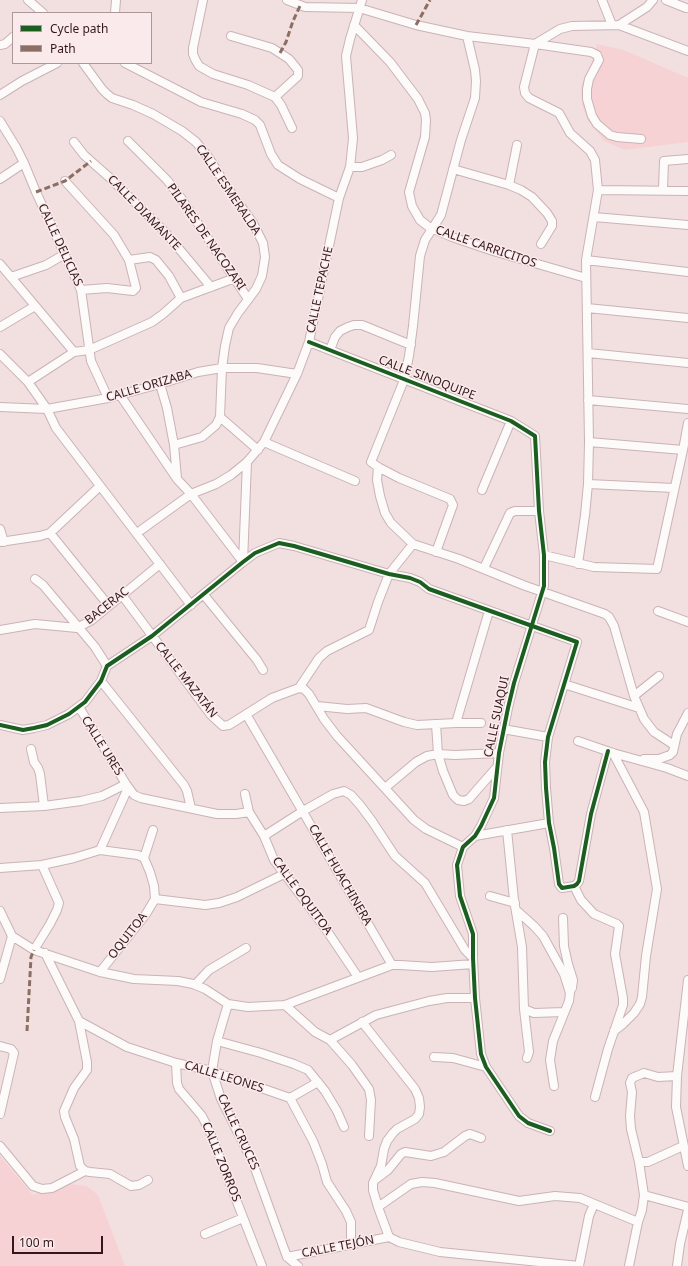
<!DOCTYPE html>
<meta charset="utf-8">
<style>
body{margin:0}
#map{position:relative;width:688px;height:1266px;overflow:hidden;background:#f2e0e1;font-family:"Noto Sans",sans-serif}
canvas{display:block}
.legend{position:absolute;left:12px;top:12px;width:140px;height:52px;box-sizing:border-box;background:#fbeaeb;border:1px solid #ab9698;margin:0;padding:5px 7px;list-style:none;font-size:12px;color:#33171b}
.legend li{display:flex;align-items:center;gap:8px;height:20px}
.legend b{width:20px;border:1px solid #ab9698}
.scale{position:absolute;left:12px;top:1236px;width:91px;height:18px;box-sizing:border-box;border:2px solid #33171b;border-top:0;padding-left:5px;font-size:12px;line-height:14px;white-space:nowrap;color:#33171b;-webkit-text-stroke:3px #fbeaeb;paint-order:stroke}
</style>
<div id="map">
<canvas width="688" height="1266"></canvas>
<ul class="legend">
<li><b style="height:5px;background:#1b5e20"></b>Cycle path</li>
<li><b style="height:5px;background:#8d6e63"></b>Path</li>
</ul>
<div class="scale">100 m</div>
</div>
<script>
const g = document.querySelector('canvas').getContext('2d');
g.lineJoin = 'round';
function fillPath(path, color) {
  g.fillStyle = color;
  g.fill(path, 'evenodd');
}
function shape(rows) {
  const path = new Path2D();
  for (const r of rows) {
    path.moveTo(r[0], r[1]);
    for (let i = 2; i < r.length; i += 2) path.lineTo(r[i], r[i + 1]);
  }
  return path;
}
function strokePath(path, color, width, dash) {
  g.strokeStyle = color;
  g.lineWidth = width;
  g.lineCap = dash ? 'butt' : 'round';
  g.setLineDash(dash || []);
  g.stroke(path);
}
function write(font, color, halo, rows, align = 'center') {
  g.font = font + ' "Noto Sans",sans-serif';
  g.lineWidth = 3;
  g.setLineDash([]);
  g.textBaseline = 'middle';
  g.strokeStyle = halo;
  g.fillStyle = color;
  for (const [text, x, y, turn = 0] of rows) {
    g.save();
    g.translate(x, y);
    g.rotate((+turn || 0) * Math.PI / 180);
    g.textAlign = isNaN(turn) ? turn : align;
    if (halo) g.strokeText(text, 0, 0);
    g.fillText(text, 0, 0);
    g.restore();
  }
}
fillPath(shape([
 [597,44,624,50,688,78,688,142,625,150,604,141,587,119,582,105,581,85,589,69],
 [0,1156,33,1195,70,1184,87,1186,98,1195,125,1266,0,1266]
]), '#f7d2d5');
const minor = shape([
 [28,0,43,13],
 [203,0,193,48,193,54,195,59,199,66,213,74,248,85,275,97,281,105,292,128],
 [287,0,305,7,359,8,416,25,467,36,535,44,560,29,572,26,619,25,688,51],
 [602,0,612,25],
 [666,0,686,8],
 [115,13,116,0],
 [354,25,390,62,418,99,425,113,426,120,425,137,409,192,412,206,420,220,429,227,452,237,493,251,586,278],
 [619,25,647,7,653,0],
 [231,36,272,48,289,59,298,70,298,76,275,97],
 [0,45,5,44,13,37],
 [83,63,102,89,107,94,112,98,133,105,153,114,182,131,196,142,209,158,227,187,253,223,263,243,265,257,262,276,256,289,238,313,229,328,225,346,222,368,220,417,216,425,202,437,174,445],
 [125,63,201,102,242,114,255,120,260,125,271,154,278,165,300,179,339,198],
 [0,95,22,81,57,63],
 [0,121,16,147,24,163,36,192,81,290,91,361,108,398],
 [128,141,167,180,181,198,248,299],
 [74,142,84,155,110,178,165,232,211,287],
 [350,167,362,167,382,160,391,155],
 [453,169,509,185,521,190,532,197,547,213,552,221,552,226,541,244],
 [0,179,24,163],
 [65,181,114,235,129,260,136,288,133,291,107,288,81,290],
 [509,185,517,145],
 [598,190,688,191],
 [663,190,664,161,688,159],
 [594,217,688,225],
 [129,260,150,257,156,260,169,276,181,298],
 [586,260,688,272],
 [0,264,74,352],
 [11,277,46,265,65,254],
 [587,308,688,318],
 [0,327,35,306],
 [309,342,511,421,535,436,539,511,544,555,544,586,514,683,508,708,499,753,494,798,481,826,475,836,463,847,457,865,460,896,473,934,473,958,475,998,481,1054,486,1067,519,1116,528,1123,550,1131],
 [330,350,335,337,340,331,348,327,354,325,362,325,411,345],
 [588,353,688,363],
 [0,354,28,382,47,409,56,428,191,605],
 [28,382,74,352,89,350,152,322,163,314,181,298,235,278],
 [160,384,167,408,174,445,177,478],
 [120,395,177,479,191,494,243,562],
 [588,400,688,409],
 [0,407,47,409,108,398,160,384,198,372,222,368,257,368,297,374],
 [220,417,258,450],
 [264,442,355,481],
 [589,442,683,450],
 [378,467,377,480,380,496,385,513,391,523,413,544,459,559,523,585,605,614,609,617,614,626,634,696,644,719,654,732,674,745],
 [588,484,674,488],
 [482,490,511,421],
 [0,529,4,542],
 [50,533,109,606],
 [137,533,191,494,216,484,231,475,247,462,264,442,297,374,309,342,339,198,350,167,351,158,353,138,346,56,350,39,362,0],
 [0,542,40,536,50,533,100,486],
 [436,552,453,505,450,499,399,478,378,467,371,462,404,380,409,356,413,326,420,256,425,240,441,215,461,140,475,98,476,81,475,70,467,36],
 [544,555,594,567,657,569,683,450,688,423],
 [243,562,247,462],
 [578,564,585,515,588,484,589,442,586,260,598,190,595,160,590,151,570,133,559,113,529,98,525,93,524,87,535,44,591,52,597,55,599,60,589,79,587,89,587,99,592,116,597,124,610,135,617,137,641,139],
 [484,568,510,513,515,511,539,511],
 [35,579,43,585,95,647,107,666],
 [122,595,211,715,223,726,229,725,272,698,299,688,319,658,327,651,369,630,378,602,389,574,413,544],
 [204,595,257,660,263,670],
 [658,611,688,622],
 [0,630,35,624,77,628,92,620,160,564],
 [101,681,184,785,187,791,191,808],
 [564,684,639,708],
 [299,688,304,689,309,694,324,719,337,736,414,820,426,829,463,847],
 [634,696,659,676],
 [317,706,347,709,366,708,404,722,417,725,456,723,481,723],
 [79,707,126,784],
 [246,714,392,965,400,965,432,967,473,964],
 [456,723,489,611],
 [436,724,438,754,443,771,453,795,458,800,464,801,469,799,497,767],
 [0,725,23,730,34,728,47,725,69,714,85,702,101,681,107,666,152,636,243,562,255,553,279,543,294,546,389,574,410,578,420,582,429,589,577,642,548,737,545,762,546,788,549,823,554,848,559,884,562,888,574,886,577,884,579,881,591,814,608,751],
 [503,729,548,737],
 [578,741,613,753,667,768,688,776],
 [31,749,34,762,38,768,40,774,44,806],
 [613,753,644,812,657,889,646,956,642,997,640,1004,634,1013,623,1024,614,1031],
 [644,759,659,759,670,755,673,752,677,734,688,713],
 [385,788,416,762,427,756,438,754,455,755,499,753],
 [245,794,249,812],
 [0,808,44,806,81,801,102,796,126,784,134,795,141,798,217,814,236,814,249,812,264,836,274,860,323,925,358,977],
 [153,830,144,858,150,872,154,886,155,899],
 [507,830,514,900,522,947,524,1009,529,1052,527,1058],
 [264,836,303,811,333,794,344,791,351,795,360,805,372,821,395,856,425,883,465,950,473,958],
 [475,836,549,823],
 [100,850,128,788],
 [0,868,42,865,74,858,100,850,138,855,144,858],
 [574,886,581,900,594,914,617,924,619,926,615,954,623,998,623,1005,608,1049,595,1097],
 [490,896,515,903],
 [155,899,205,905,219,903,237,897,284,874],
 [516,910,534,926,543,936,564,974,570,993,569,1001,553,1041,550,1060,554,1086],
 [0,911,12,936,34,950,100,972,134,979,178,981,193,984,205,989,228,1004,248,1007,285,1005,315,1032,330,1040,352,1065,369,1089,371,1100,369,1136],
 [563,918,564,946,568,964,573,980,572,988],
 [34,950,50,924,57,910,59,903,42,865],
 [45,953,79,1021,127,1047,176,1063,212,1071,290,1098,313,1141,322,1164,327,1182,346,1211,351,1222,351,1245],
 [100,972,146,914,155,899],
 [0,979,12,936],
 [688,980,677,1076,676,1107,688,1166],
 [195,985,209,970,246,948],
 [228,1004,217,1041,212,1071,221,1099,253,1163,287,1257,298,1266],
 [285,1005,392,965],
 [524,1009,534,1013,564,1012],
 [79,1021,87,1062,87,1070,74,1088,64,1111,65,1117,74,1139,80,1166,85,1171,90,1172,110,1174,131,1186,139,1185,148,1180],
 [362,1022,415,1089,419,1098,420,1107,419,1114,415,1119,397,1129,393,1133,387,1141,384,1149,381,1166,373,1183,373,1190,378,1207,389,1237],
 [330,1040,376,1015,429,1001,447,998,475,998],
 [217,1041,261,1053,294,1064,308,1070,325,1091,337,1111,344,1127],
 [0,1046,11,1049,14,1053,0,1114],
 [434,1057,453,1058,486,1067],
 [176,1063,177,1083,179,1089,202,1116,209,1130,262,1266],
 [290,1098,318,1082],
 [0,1146,33,1186,42,1189,52,1188,85,1171],
 [639,1162,648,1162,683,1146],
 [376,1179,388,1170,401,1154,405,1152,431,1156,444,1152,465,1136,470,1134,481,1138],
 [644,1195,688,1207],
 [378,1207,411,1184,422,1182,435,1183,519,1201,555,1196,580,1198,638,1222],
 [205,1234,243,1218],
 [389,1237,399,1242,440,1252,579,1266],
 [287,1257,389,1237],
 [579,1266,589,1216,594,1204],
 [629,1266,638,1222,642,1210,644,1195,639,1162,631,1129,630,1116,632,1092,630,1083,632,1078,644,1073,658,1077,677,1076],
 [677,1266,680,1244,688,1210]
]);
strokePath(minor, '#c9b3b6', 10);
strokePath(minor, '#fdfafa', 8);
strokePath(shape([
 [416,25,430,0],
 [280,53,286,42,293,21,300,6],
 [36,192,65,181,91,161],
 [27,1031,31,957,34,950]
]), '#8d6e63', 3, [6, 3]);
strokePath(shape([
 [309,342,511,421,535,436,539,511,544,555,544,586,514,683,508,708,499,753,494,798,481,826,475,836,463,847,457,865,460,896,473,934,473,958,475,998,481,1054,486,1067,519,1116,528,1123,550,1131],
 [0,725,23,730,34,728,47,725,69,714,85,702,101,681,107,666,152,636,243,562,255,553,279,543,294,546,389,574,410,578,420,582,429,589,577,642,548,737,545,762,546,788,549,823,554,848,559,884,562,888,574,886,577,884,579,881,591,814,608,751]
]), '#1b5e20', 4);
write('12px', '#33171b', '#fbeaeb', [
 ["CALLE ESMERALDA",228,190,56],
 ["CALLE DIAMANTE",144,213,46],
 ["PILARES DE NACOZARI",206,237,55],
 ["CALLE DELICIAS",60,245,65],
 ["CALLE CARRICITOS",486,247,19],
 ["CALLE TEPACHE",320,290,-78],
 ["CALLE SINOQUIPE",427,378,21],
 ["CALLE ORIZABA",149,386,-16],
 ["BACERAC",107,606,-38],
 ["CALLE MAZATÁN",186,680,52],
 ["CALLE SUAQUI",497,717,-78],
 ["CALLE URES",102,746,58],
 ["CALLE HUACHINERA",340,875,60],
 ["CALLE OQUITOA",302,896,54],
 ["OQUITOA",128,936,-52],
 ["CALLE LEONES",224,1077,17],
 ["CALLE CRUCES",238,1132,65],
 ["CALLE ZORROS",221,1162,68],
 ["CALLE TEJÓN",338,1247,-11]
]);
</script>
